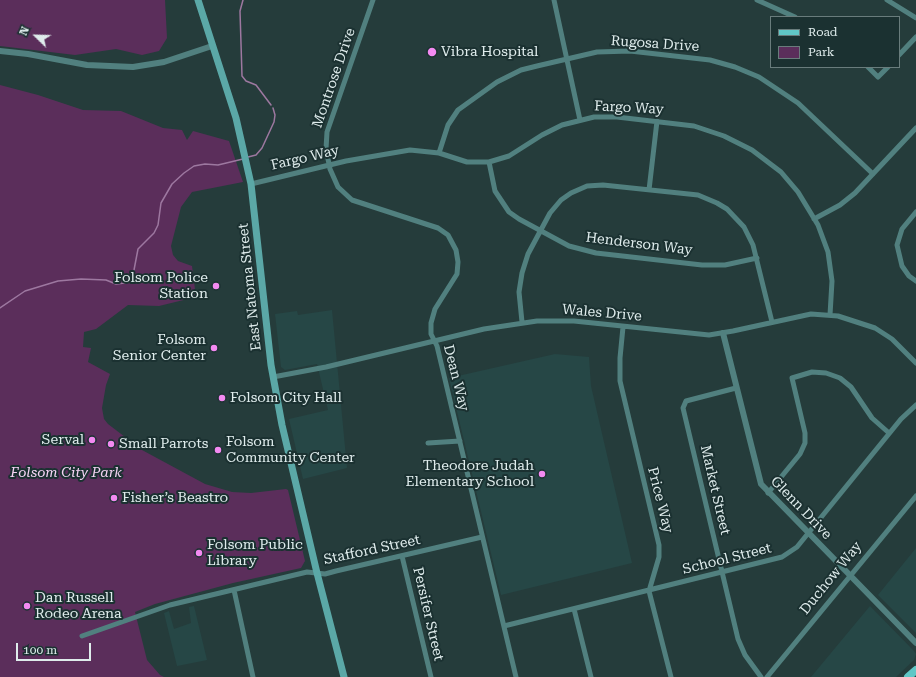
<!DOCTYPE html>
<meta charset="utf-8">
<style>
body{margin:0}
#map{position:relative;width:916px;height:677px;overflow:hidden;background:#253c3b;font-family:"Roboto Serif",serif}
canvas{display:block}
.legend{position:absolute;left:770px;top:16px;width:130px;height:52px;box-sizing:border-box;background:#1b3131;border:1px solid #697c7c;margin:0;padding:5px 7px;list-style:none;font-size:12px;color:#dfecec}
.legend li{display:flex;align-items:center;gap:8px;height:20px}
.legend b{width:20px;border:1px solid #697c7c}
.north{position:absolute;left:16px;top:16px;width:40px;height:40px;-webkit-text-stroke:3px #1b3131;paint-order:stroke;rotate:293deg;font-size:11px;font-weight:700;line-height:16px;text-align:center;color:#dfecec}
.north::after{content:'';display:block;margin:auto;width:14px;height:18px;background:#dfecec;clip-path:polygon(50% 0,100% 100%,50% 72%,0 100%)}
.scale{position:absolute;left:16px;top:643px;width:75px;height:18px;box-sizing:border-box;border:2px solid #dfecec;border-top:0;padding-left:5px;font-size:12px;line-height:14px;white-space:nowrap;color:#dfecec;-webkit-text-stroke:3px #1b3131;paint-order:stroke}
</style>
<div id="map">
<canvas width="916" height="677"></canvas>
<ul class="legend">
<li><b style="height:5px;background:#60c7c6"></b>Road</li>
<li><b style="height:11px;background:#5b2e5b"></b>Park</li>
</ul>
<div class="north">N</div>
<div class="scale">100 m</div>
</div>
<script>
const g = document.querySelector('canvas').getContext('2d');
g.lineJoin = 'round';
function fillPath(path, color) {
  g.fillStyle = color;
  g.fill(path, 'evenodd');
}
function shape(rows) {
  const path = new Path2D();
  for (const r of rows) {
    path.moveTo(r[0], r[1]);
    for (let i = 2; i < r.length; i += 2) path.lineTo(r[i], r[i + 1]);
  }
  return path;
}
function strokePath(path, color, width, dash) {
  g.strokeStyle = color;
  g.lineWidth = width;
  g.lineCap = dash ? 'butt' : 'round';
  g.setLineDash(dash || []);
  g.stroke(path);
}
function write(font, color, halo, rows, align = 'center') {
  g.font = font + ' "Roboto Serif",serif';
  g.lineWidth = 4;
  g.setLineDash([]);
  g.textBaseline = 'middle';
  g.strokeStyle = halo;
  g.fillStyle = color;
  for (const [text, x, y, turn = 0] of rows) {
    g.save();
    g.translate(x, y);
    g.rotate((+turn || 0) * Math.PI / 180);
    g.textAlign = isNaN(turn) ? turn : align;
    if (halo) g.strokeText(text, 0, 0);
    g.fillText(text, 0, 0);
    g.restore();
  }
}
fillPath(shape([
 [332,310,347,468,303,479,289,419,328,410,317,364,285,370,281,367,275,314,297,311,298,315],
 [555,354,589,357,591,386,632,563,501,595,449,378],
 [916,548,916,633,878,595],
 [194,606,207,660,177,666,164,613,169,611,174,629,191,623,189,607],
 [870,606,914,651,916,654,914,660,896,677,811,677]
]), '#264746');
fillPath(shape([
 [0,0,165,0,167,38,159,51,142,55,116,49,75,55,0,46],
 [0,85,38,95,83,110,121,111,163,128,182,130,187,140,193,131,229,141,243,182,192,192,181,207,171,246,173,255,178,261,192,266,196,297,159,306,128,305,96,329,84,332,83,347,91,348,88,362,110,374,106,385,102,408,104,419,108,424,142,450,205,484,232,492,251,493,286,489,288,490,305,561,301,568,233,583,155,604,135,612,147,660,160,675,164,677,0,677]
]), '#5b2e5b');
strokePath(shape([
 [243,0,240,11,242,76,246,81,256,85,271,105],
 [248,157,256,155,262,148,274,122,275,115,273,108],
 [0,308,25,291,58,281,81,279,106,280,116,284,125,283,129,280,134,270,138,249,154,233,158,225,161,203,172,184,184,173,194,166,205,164,218,165,243,159]
]), '#9d78a0', 1.5);
strokePath(shape([
 [373,0,327,132,326,149,330,169,338,187,352,200,438,228,448,235,456,250,458,262,457,274,435,309,431,323,431,334,437,346,516,677],
 [554,0,580,120],
 [757,0,795,17],
 [887,0,916,18],
 [899,55,916,37],
 [868,67,878,77,888,67],
 [439,153,448,125,458,110,497,82,521,70,537,66,597,52,630,51,710,60,735,67,759,77,798,103,873,174],
 [489,162,495,191,509,212,519,219,569,246,596,253,702,265,725,265,757,258],
 [251,184,346,161,410,150,439,153,467,162,489,162,509,156,542,135,562,125,594,117,617,117,694,126,724,136,752,150,781,172,798,192,818,225,828,252,832,281,830,315],
 [649,190,657,121],
 [916,212,902,229,897,245,902,266,909,276,916,281],
 [814,219,840,205,855,193,916,128],
 [522,322,519,292,522,273,528,254,550,213,561,200,571,193,587,186,603,185,698,195,717,203,727,209,744,227,753,245,772,322],
 [623,327,620,358,620,381,659,545,659,557,649,591,671,677],
 [273,377,326,367,484,329,537,321,574,321,709,335,733,331,811,314,838,316,875,328,892,339,916,363],
 [736,388,686,401,683,408,738,639,745,655,761,677],
 [428,443,460,441],
 [768,493,800,454,805,443,805,433,792,378,812,372,826,373,840,378,851,387,872,418,889,433],
 [402,556,431,677],
 [234,590,253,677],
 [574,609,591,677],
 [504,626,782,557,797,547,901,419,916,405],
 [82,636,170,605,307,572,325,574,336,571,482,537],
 [767,677,916,496]
]), '#51807f', 5);
strokePath(shape([
 [0,51,28,54,87,65,133,67,164,62,212,46],
 [723,333,761,484,916,643]
]), '#51807f', 6);
strokePath(shape([
 [198,0,236,118,251,184,271,365,282,425,317,573,344,677]
]), '#5ba8a7', 7);
strokePath(shape([
 [908,677,916,670]
]), '#60c7c6', 8);
for (const [x, y, r, color] of [
 [432,52,5,"#f38af1"],
 [216,286,4,"#f38af1"],
 [214,348,4,"#f38af1"],
 [222,398,4,"#f38af1"],
 [92,440,4,"#f38af1"],
 [111,444,4,"#f38af1"],
 [218,450,4,"#f38af1"],
 [542,474,4,"#f38af1"],
 [114,498,4,"#f38af1"],
 [199,553,4,"#f38af1"],
 [27,606,4,"#f38af1"]
]) {
  const dot = new Path2D();
  dot.arc(x, y, r, 0, 2 * Math.PI);
  g.fillStyle = color;
  g.fill(dot);
  strokePath(dot, '#1b3131', 1.5);
}
write('14px', '#dfecec', '#1b3131', [
 ["Rugosa Drive",655,44,4],
 ["Montrose Drive",334,78,-71],
 ["Fargo Way",629,108,3],
 ["Fargo Way",305,158,-13],
 ["Henderson Way",639,244,7],
 ["East Natoma Street",250,287,-96],
 ["Wales Drive",602,313,5],
 ["Dean Way",456,378,76],
 ["Market Street",715,490,77],
 ["Price Way",660,500,76],
 ["Glenn Drive",801,508,46],
 ["Stafford Street",372,550,-12],
 ["School Street",727,559,-14],
 ["Duchow Way",831,578,-51],
 ["Persifer Street",428,614,77]
]);
write('14px', '#dfecec', '#1b3131', [
 ["Vibra Hospital",441,52],
 ["Folsom Police",208,278,"right"],
 ["Station",208,294,"right"],
 ["Folsom",206,340,"right"],
 ["Senior Center",206,356,"right"],
 ["Folsom City Hall",230,398],
 ["Serval",84,440,"right"],
 ["Folsom",226,442],
 ["Community Center",226,458],
 ["Small Parrots",119,444],
 ["Theodore Judah",534,466,"right"],
 ["Elementary School",534,482,"right"],
 ["Fisher’s Beastro",122,498],
 ["Folsom Public",207,545],
 ["Library",207,561],
 ["Dan Russell",35,598],
 ["Rodeo Arena",35,614]
], 'left');
write('italic 14px', '#f5d3f4', '#1b3131', [
 ["Folsom City Park",66,473]
]);
</script>
